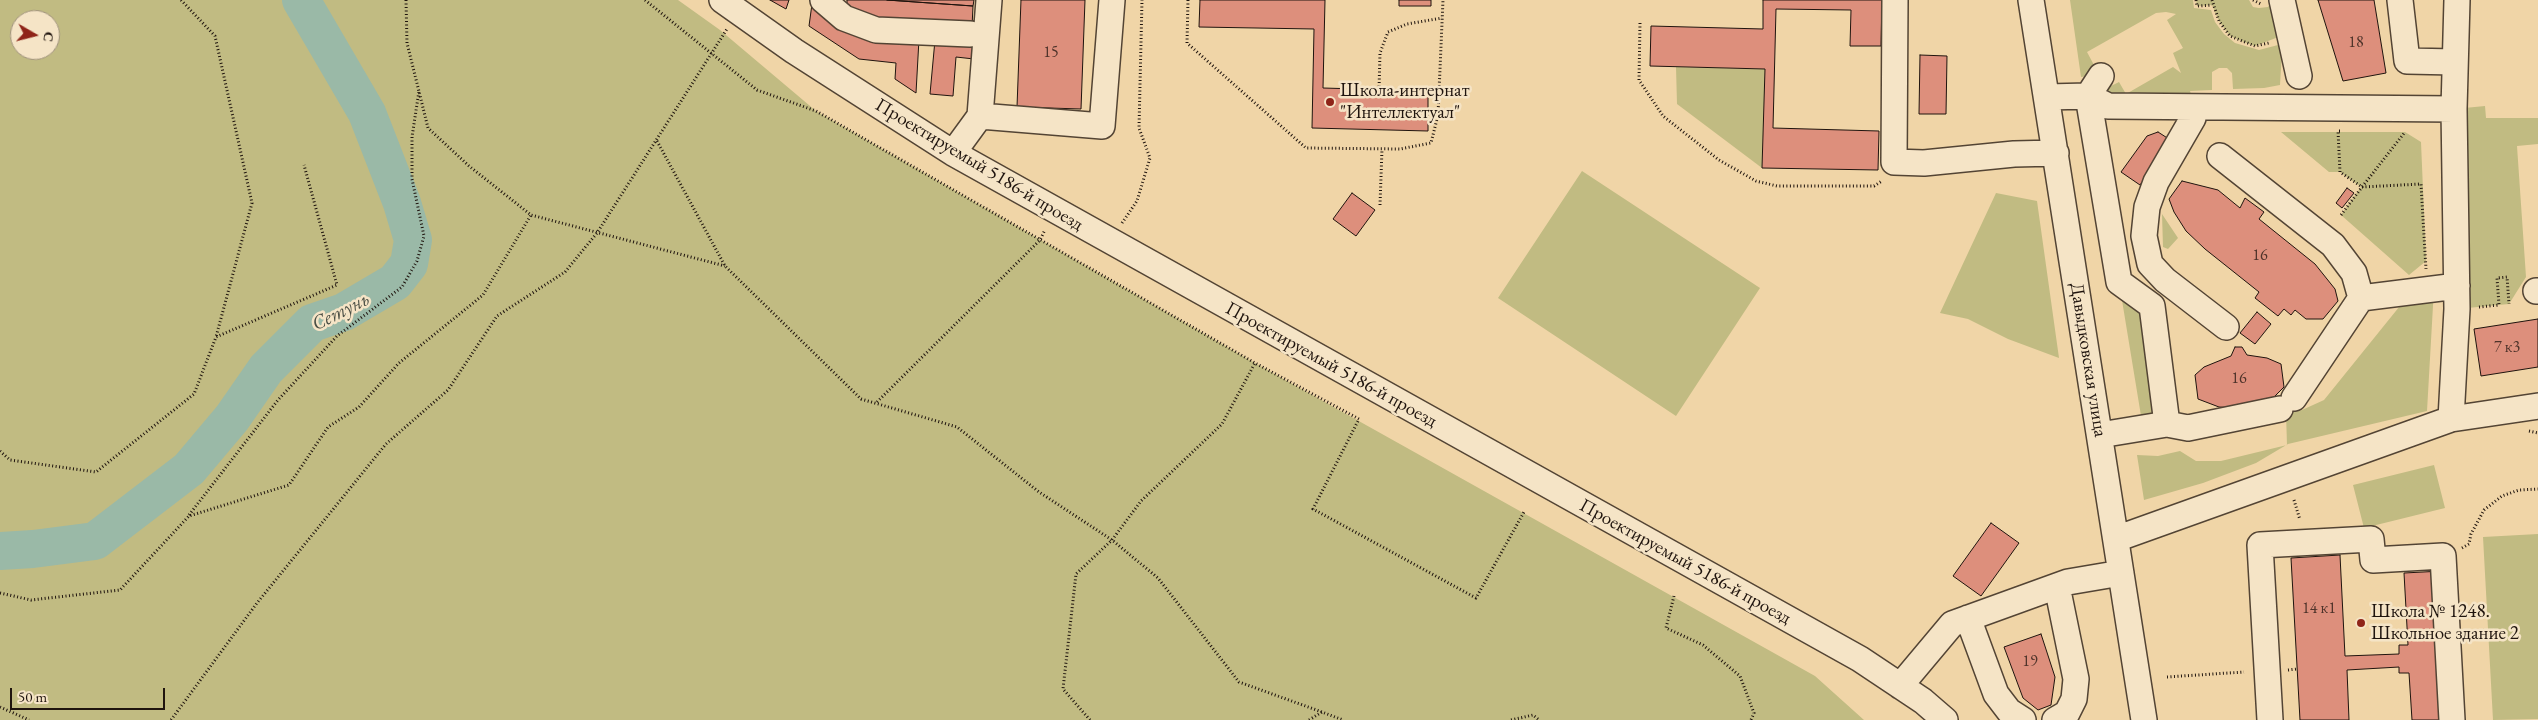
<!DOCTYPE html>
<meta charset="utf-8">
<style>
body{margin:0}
#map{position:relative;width:2538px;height:720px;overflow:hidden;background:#f0d5a7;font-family:"EB Garamond",serif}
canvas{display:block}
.north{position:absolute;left:10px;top:10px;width:50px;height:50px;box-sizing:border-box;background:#f5e4c6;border:1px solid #9f917c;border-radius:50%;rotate:98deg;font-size:14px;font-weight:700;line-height:20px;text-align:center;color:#1f140e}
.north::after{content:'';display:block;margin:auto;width:18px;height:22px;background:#8f2418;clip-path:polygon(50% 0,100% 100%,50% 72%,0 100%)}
.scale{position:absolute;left:10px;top:688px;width:155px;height:22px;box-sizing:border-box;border:2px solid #1f140e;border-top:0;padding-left:6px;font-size:15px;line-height:18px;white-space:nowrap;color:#1f140e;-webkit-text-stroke:4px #f5e4c6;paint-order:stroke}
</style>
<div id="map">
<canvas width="2538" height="720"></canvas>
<div class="north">С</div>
<div class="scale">50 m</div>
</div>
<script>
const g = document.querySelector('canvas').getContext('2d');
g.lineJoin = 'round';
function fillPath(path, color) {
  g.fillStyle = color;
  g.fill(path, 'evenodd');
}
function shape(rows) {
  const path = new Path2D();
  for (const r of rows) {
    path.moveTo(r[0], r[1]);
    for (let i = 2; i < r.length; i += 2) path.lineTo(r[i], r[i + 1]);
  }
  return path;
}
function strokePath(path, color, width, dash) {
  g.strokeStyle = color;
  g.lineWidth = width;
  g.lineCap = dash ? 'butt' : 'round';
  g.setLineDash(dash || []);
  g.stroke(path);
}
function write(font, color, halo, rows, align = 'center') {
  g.font = font + ' "EB Garamond",serif';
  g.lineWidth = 5;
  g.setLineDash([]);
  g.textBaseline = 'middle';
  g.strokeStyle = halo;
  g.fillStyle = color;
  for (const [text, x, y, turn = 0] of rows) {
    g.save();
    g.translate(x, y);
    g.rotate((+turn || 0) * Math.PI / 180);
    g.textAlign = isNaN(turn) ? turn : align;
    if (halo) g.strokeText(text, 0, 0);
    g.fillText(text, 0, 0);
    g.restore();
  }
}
fillPath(shape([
 [0,0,678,0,720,30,816,111,1255,363,1815,676,1864,720,0,720],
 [20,20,50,20,50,50,20,50],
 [2070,0,2193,0,2194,8,2211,10,2215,22,2224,34,2235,43,2259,50,2278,45,2282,50,2280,85,2264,88,2233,89,2232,73,2227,68,2219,68,2212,72,2212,90,2190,91,2192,97,2108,94,2107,88,2119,82,2126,94,2173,67,2181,73,2173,53,2183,48,2167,20,2176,14,2166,12,2156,13,2087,52,2095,67,2096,75,2081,77],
 [2196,0,2249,0,2253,7,2259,8,2268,7,2271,2,2281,36,2255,46,2244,42,2230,36,2219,21,2212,5,2197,6],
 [1676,67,1765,69,1762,168,1677,104],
 [2485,106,2486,118,2538,118,2538,144,2517,146,2526,277,2509,304,2457,309,2454,109],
 [2281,132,2405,132,2421,142,2426,261,2409,275,2341,215,2361,187,2340,172,2329,172],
 [1582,171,1760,288,1676,416,1498,298],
 [1996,193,2037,201,2059,358,2008,339,1968,319,1940,313],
 [2162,214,2178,238,2168,249,2163,247],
 [2119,282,2152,306,2167,424,2143,428],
 [2434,288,2427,411,2288,444,2256,463,2203,483,2144,500,2137,455,2158,456,2180,451,2196,461,2221,461,2287,445,2286,413,2302,410,2324,400,2412,291],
 [2434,465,2445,508,2364,528,2353,485],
 [2538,534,2538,719,2493,720,2483,537]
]), '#c1bb82');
strokePath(shape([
 [0,551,33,549,95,541,189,469,232,418,266,369,312,323,344,312,395,282,409,264,413,240,402,203,367,113,301,0]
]), '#9ab9a7', 38);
const building = shape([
 [770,0,789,0,786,9,770,0],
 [847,0,887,0,973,6,972,27,873,20,847,14,847,0],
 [887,0,974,0,973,6,887,0],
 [1021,0,1085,0,1081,109,1017,107,1021,0],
 [1200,0,1325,0,1323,88,1428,91,1428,131,1312,128,1314,29,1199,27,1200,0],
 [1399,0,1431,0,1431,6,1399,6,1399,0],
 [1763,0,1882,0,1881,46,1850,46,1851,10,1776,9,1773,128,1879,131,1878,170,1762,168,1765,69,1650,66,1651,26,1763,29,1763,0],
 [2318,0,2374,0,2386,73,2343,81,2318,0],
 [812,4,919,39,916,93,895,79,896,63,859,59,809,26,812,4],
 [935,40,976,43,974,59,956,57,953,96,930,94,935,40],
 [1920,55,1947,56,1946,114,1919,114,1920,55],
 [2158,132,2172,141,2140,185,2121,172,2147,136,2158,132],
 [2182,181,2218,190,2240,208,2245,198,2264,212,2259,219,2315,264,2335,289,2338,301,2323,319,2306,319,2295,310,2291,315,2284,309,2278,316,2255,298,2259,292,2205,249,2186,231,2174,212,2169,199,2182,181],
 [2347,188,2354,193,2342,208,2336,203,2347,188],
 [1352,193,1375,210,1356,236,1333,219,1352,193],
 [2257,312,2271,324,2255,344,2240,333,2257,312],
 [2538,319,2538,367,2481,376,2474,329,2538,319],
 [2235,347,2242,347,2247,355,2267,358,2281,364,2284,387,2272,399,2233,408,2219,407,2198,399,2195,375,2204,367,2231,356,2235,347],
 [1991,523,2019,543,1981,596,1953,576,1991,523],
 [2340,555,2345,656,2399,654,2399,645,2408,645,2404,573,2442,571,2449,720,2412,720,2409,673,2399,673,2399,667,2347,670,2349,720,2300,720,2291,558,2340,555],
 [2041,634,2055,677,2051,705,2038,710,2023,698,2004,647,2041,634]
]);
fillPath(building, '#dd8f7c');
strokePath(building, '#1f140e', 1);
const minor = shape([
 [722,0,794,51,953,153,1860,659,1923,701,1945,720],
 [823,0,844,18,876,30,970,34],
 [1895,0,1894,162,1924,163,2014,154,2056,153],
 [2031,0,2144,720],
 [2282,0,2299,76],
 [2400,0,2407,61,2455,62],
 [2047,97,2088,96,2108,106,2454,109],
 [2192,108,2193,118,2156,182,2147,207,2144,236,2150,264,2165,280,2226,327],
 [980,116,1102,126,1112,0],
 [953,153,980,116,989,0],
 [2220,156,2333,245,2354,273,2361,298],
 [2536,291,2538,291],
 [2294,398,2361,298,2457,286],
 [2451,419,2538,406],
 [2167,424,2188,428,2280,409],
 [2100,435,2167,424,2152,306,2119,282,2088,96,2101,76],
 [2116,539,2451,419,2457,309,2454,109,2457,0],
 [1968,618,1996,694,2009,711,2023,720],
 [1900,686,1952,624,2068,582,2121,573],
 [2055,720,2067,713,2074,699,2076,679,2057,586],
 [2270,720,2260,545,2371,539,2373,560,2443,556,2452,720]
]);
strokePath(minor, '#534434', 28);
strokePath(shape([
 [181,0,215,36,252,203,216,337],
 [406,0,407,43,428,128,469,166,531,215,725,266],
 [645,0,757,90,816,111,1255,363,1359,419,1313,509,1476,598,1524,512],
 [1188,0,1187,43,1306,148,1400,149,1431,143,1438,115,1443,0],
 [2196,0,2197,6,2212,5],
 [2212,0,2219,21,2230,36,2255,46,2269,43],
 [2253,0,2261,4],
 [1640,23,1639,80,1663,116,1719,160,1756,181,1777,186,1874,186,1882,181],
 [1379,90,1380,53,1388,32,1407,24,1442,18],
 [2340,131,2338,131,2340,172,2362,187,2405,132],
 [657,141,725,266,861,399,957,427,1039,492,1112,540,1158,578,1239,682,1322,712],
 [1380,205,1382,149],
 [2341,215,2362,187,2421,184,2426,269],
 [1122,223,1137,201,1150,158,1139,128,1142,0],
 [2479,307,2499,305,2497,278,2507,277,2509,304],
 [877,402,1040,240,1045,230],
 [2529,431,2538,433],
 [0,451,10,460,96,472,194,394,216,337,337,285,304,165],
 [2294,500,2300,520],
 [189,515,278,400,337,336,402,287,417,261,424,236,412,179,412,137,419,91],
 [2462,548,2469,544,2471,534,2484,510,2502,496,2519,490,2538,489],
 [0,593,31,600,120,590,189,516,289,485,328,427,359,407,399,363,483,295,531,215],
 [1674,596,1666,628,1703,645,1740,676,1754,713,1751,720],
 [2288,670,2297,669],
 [2167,677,2244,672],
 [0,707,29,720],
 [171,720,257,603,386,444,448,390,497,316,565,272,597,233,727,29],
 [1090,720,1063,689,1076,574,1112,540,1141,501,1222,424,1255,363],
 [1309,720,1322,712,1343,720],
 [1511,720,1533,715,1539,720]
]), '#1f140e', 3, [1, 2.5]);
strokePath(minor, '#f5e4c6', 25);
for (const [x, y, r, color] of [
 [1330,102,5,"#8f2418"],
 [2361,623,5,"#8f2418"]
]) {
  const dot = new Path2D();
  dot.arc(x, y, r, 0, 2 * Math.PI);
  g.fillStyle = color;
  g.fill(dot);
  strokePath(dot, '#f5e4c6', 2);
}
write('16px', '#4e332a', null, [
 ["18",2356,43],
 ["15",1051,53],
 ["16",2260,256],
 ["7 к3",2507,348],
 ["16",2239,379],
 ["14 к1",2319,609],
 ["19",2030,662]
]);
write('19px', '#1f140e', '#f5e4c6', [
 ["Школа-интернат",1340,91],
 ["\"Интеллектуал\"",1340,113],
 ["Школа № 1248.",2371,612],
 ["Школьное здание 2",2371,634]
], 'left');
write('19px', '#1f140e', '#f5e4c6', [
 ["Проектируемый 5186-й проезд",979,165,31],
 ["Давыдковская улица",2088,360,81],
 ["Проектируемый 5186-й проезд",1331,365,29],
 ["Проектируемый 5186-й проезд",1685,562,29]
]);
write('italic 20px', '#4a4e44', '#f5e4c6', [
 ["Сетунь",341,312,-27]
]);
</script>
